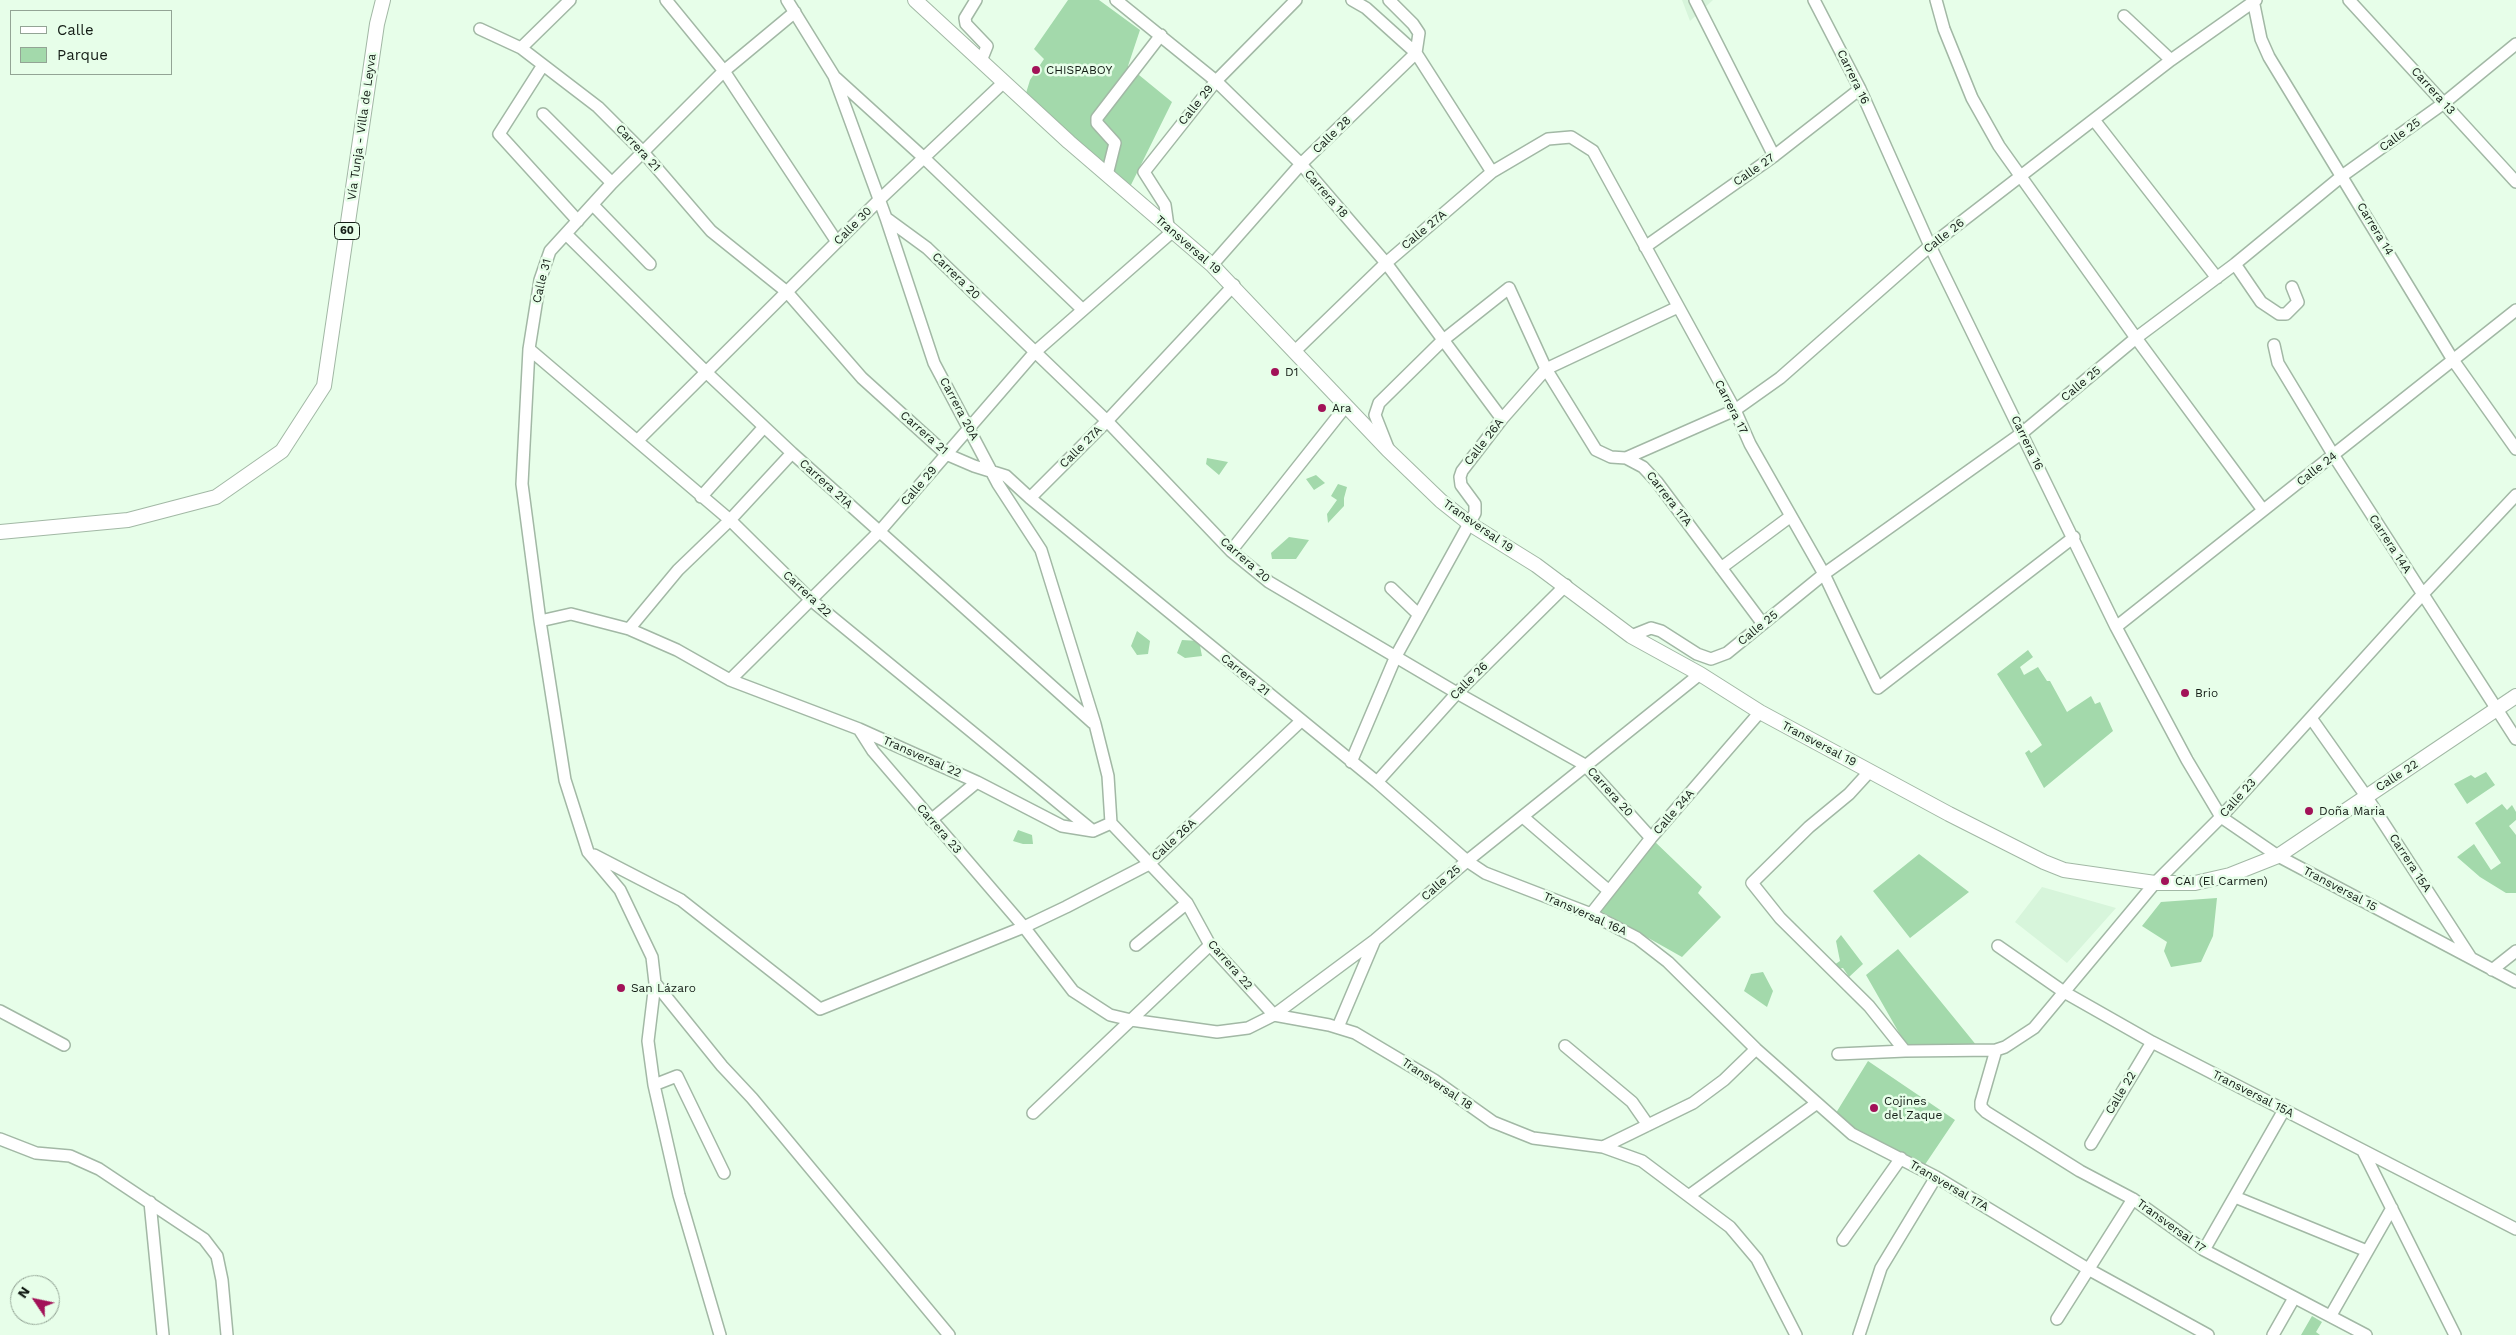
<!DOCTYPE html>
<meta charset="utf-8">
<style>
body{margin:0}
#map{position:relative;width:2516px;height:1335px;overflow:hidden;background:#e7fee9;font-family:"Work Sans",sans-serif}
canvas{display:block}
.legend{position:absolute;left:10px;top:10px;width:162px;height:65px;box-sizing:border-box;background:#e7fee9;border:1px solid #93a495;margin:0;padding:6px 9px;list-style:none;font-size:15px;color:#141d16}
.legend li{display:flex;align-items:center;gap:10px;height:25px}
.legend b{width:25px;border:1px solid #93a495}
.north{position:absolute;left:10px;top:1275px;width:50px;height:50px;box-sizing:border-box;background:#e7fee9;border:1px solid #93a495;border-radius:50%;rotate:304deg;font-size:14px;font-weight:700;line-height:20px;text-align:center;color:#141d16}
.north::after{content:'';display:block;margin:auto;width:18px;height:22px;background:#a21258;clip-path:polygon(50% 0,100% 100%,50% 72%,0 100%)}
</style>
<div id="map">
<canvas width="2516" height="1335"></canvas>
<ul class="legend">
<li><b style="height:6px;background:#fff"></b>Calle</li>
<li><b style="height:14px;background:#a3d9ab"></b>Parque</li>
</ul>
<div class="north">N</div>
</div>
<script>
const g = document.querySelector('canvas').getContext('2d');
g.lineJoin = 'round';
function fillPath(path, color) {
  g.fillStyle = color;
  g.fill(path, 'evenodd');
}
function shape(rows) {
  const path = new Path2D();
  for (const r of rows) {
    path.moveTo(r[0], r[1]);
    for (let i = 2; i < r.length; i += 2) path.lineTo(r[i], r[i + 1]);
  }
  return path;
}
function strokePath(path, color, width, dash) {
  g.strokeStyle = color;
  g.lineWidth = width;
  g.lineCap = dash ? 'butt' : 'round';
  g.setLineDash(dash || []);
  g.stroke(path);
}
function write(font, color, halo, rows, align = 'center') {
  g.font = font + ' "Work Sans",sans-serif';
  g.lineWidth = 5;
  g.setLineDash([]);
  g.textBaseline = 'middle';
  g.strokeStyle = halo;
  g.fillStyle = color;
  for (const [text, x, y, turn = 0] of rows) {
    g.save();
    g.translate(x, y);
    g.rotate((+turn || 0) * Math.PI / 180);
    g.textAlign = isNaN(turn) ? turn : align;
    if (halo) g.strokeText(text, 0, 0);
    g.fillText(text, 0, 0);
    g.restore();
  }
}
fillPath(shape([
 [1682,0,1713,0,1690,21],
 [2042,887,2116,908,2067,963,2015,922]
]), '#d7f5db');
fillPath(shape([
 [1068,0,1099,0,1140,30,1128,66,1172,102,1126,195,1023,103,1030,80,1044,59,1034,49],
 [1207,458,1228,462,1219,475,1206,464],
 [1316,475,1325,483,1314,490,1306,479],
 [1338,484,1347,487,1344,498,1344,506,1328,523,1327,514,1337,500,1331,496],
 [1289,537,1309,540,1296,559,1272,559,1271,553],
 [1137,631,1150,641,1148,654,1137,655,1131,646],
 [1182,640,1199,641,1202,656,1185,658,1177,653],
 [2028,650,2033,657,2020,667,2024,675,2038,667,2047,681,2050,681,2067,712,2091,696,2095,704,2100,702,2113,731,2044,788,2025,753,2029,750,2031,753,2042,745,1997,674],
 [2486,772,2495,785,2467,804,2454,784,2471,775,2475,778],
 [2502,804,2507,810,2512,805,2516,812,2516,820,2509,826,2516,835,2516,893,2506,893,2480,877,2457,857,2474,844,2491,870,2501,863,2475,823],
 [1018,830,1032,835,1033,844,1023,844,1013,841],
 [1652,839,1702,887,1698,893,1721,917,1682,957,1597,909],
 [1919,854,1969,892,1910,938,1873,891],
 [2217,898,2213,936,2201,962,2171,967,2164,951,2167,942,2142,926,2161,902],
 [1841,935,1863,964,1849,977,1843,968,1838,969,1834,965,1840,961,1836,941],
 [1898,949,1977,1046,1906,1045,1866,975],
 [1763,972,1773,991,1767,1007,1744,991,1751,974],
 [1868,1061,1955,1120,1920,1172,1831,1121],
 [2312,1316,2322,1322,2316,1332,2320,1335,2301,1335]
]), '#a3d9ab');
const minor = shape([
 [666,0,724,71,837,242],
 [787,0,834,76,886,218,934,363,998,484,1041,550,1095,724,1108,776,1111,823],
 [976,0,965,18,966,24,987,46,981,61],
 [1116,0,1216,81,1301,164,1386,263,1502,419],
 [1352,0,1366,8,1416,53,1492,172],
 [1695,0,1774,156],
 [1814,0,1860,89,1930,246,2116,627,2187,760,2221,817,2278,856,2516,982],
 [1936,0,1944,29,1972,98,1999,146,2136,338,2263,510],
 [2253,0,2261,39,2269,57,2453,360,2516,449],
 [2349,0,2516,182],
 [2124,16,2171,60],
 [480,29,521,48,598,107,643,152,711,231,787,292,862,378,946,454,974,466,1006,476,1030,498,1377,782,1467,861,1485,873,1591,914,1637,938,1668,962,1756,1049,1852,1134,1936,1177,2088,1269,2208,1335],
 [521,48,570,0],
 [543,65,499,134,578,221],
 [836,78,923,157,1083,310],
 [543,114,612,183],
 [2094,120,2217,278],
 [1107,175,1115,143,1097,123,1097,118,1161,35],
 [593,205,650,264],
 [886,218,927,248,1107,421,1231,551,1269,582,1457,693,1585,765,1651,838],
 [1168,226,1165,205,1144,172,1216,81,1296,0],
 [566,234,707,373,792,453,1093,723],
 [1645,247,1774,156,1860,89],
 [2235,264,2261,302,2279,314,2286,314,2298,302,2292,287],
 [1212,265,1301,164,1416,53,1419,33,1413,24,1389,0],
 [2274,345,2278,363,2334,456,2516,739],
 [529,349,730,520,811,600,1093,831],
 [1295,351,1386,263,1492,172,1548,139,1571,137,1593,151,1735,410,1750,444,1824,574,1878,688,2074,537],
 [638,440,878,201,1004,82],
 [1388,448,1375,415,1379,403,1442,341,1509,288,1546,369,1596,450,1611,457,1626,458,1643,467,1657,482,1763,624],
 [1626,458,1735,410,1780,378,1930,246,2171,60,2256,0],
 [701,497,764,427],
 [1030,498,1107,421,1234,285],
 [1231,551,1346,406],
 [1721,568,1791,516],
 [1391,588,1418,614],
 [540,621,571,614,629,629,677,650,730,680,859,729,977,782,1062,826,1093,831,1111,823],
 [2116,627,2516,310],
 [629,629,678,570,730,520,792,453],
 [1631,636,1651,628,1661,631,1697,654,1711,659,1727,653,1824,574,2022,433,2136,338,2235,264,2342,176,2444,103,2516,44],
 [730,680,879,532,1035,352,1173,231],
 [2311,718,2366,796,2471,958],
 [859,729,873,751,1024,927,1073,991,1110,1015,1131,1020,1217,1032,1248,1028,1274,1015,1375,940,1467,861,1700,674],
 [1351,762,1396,656,1475,513,1475,504,1461,485,1460,477,1462,471,1502,419,1546,369,1678,307],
 [1870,771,1849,794,1809,827,1752,883,1780,918,1869,1006,1905,1051],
 [1377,782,1457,693,1566,585],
 [1523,817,1609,891],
 [931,820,977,782],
 [1111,823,1187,903,1210,945,1274,1015],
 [594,855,681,900,820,1009,1024,927,1066,907,1149,864,1301,721],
 [1591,914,1651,838,1760,712],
 [1136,945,1187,903],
 [1998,946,2064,992,2152,1042,2516,1229],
 [2492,970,2516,951],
 [655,983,722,1066,752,1098,949,1335],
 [0,1011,64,1045],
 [1274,1015,1329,1025,1355,1033,1434,1080,1493,1122,1533,1138,1603,1147,1642,1161,1730,1227,1757,1259,1796,1335],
 [1338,1027,1374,942],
 [1565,1046,1632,1102,1648,1125],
 [1996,1050,1981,1102,1981,1107,1986,1112,2080,1171,2133,1199,2204,1250,2366,1335],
 [1838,1054,1905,1051,1996,1050,2005,1047,2034,1028,2155,883,2221,817,2422,595,2516,495],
 [654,1085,677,1076,724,1173],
 [1033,1113,1210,945],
 [0,1139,36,1153,70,1156,99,1169,204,1239,217,1256,222,1280,227,1335],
 [2091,1144,2152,1042],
 [1603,1147,1693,1103,1724,1080,1756,1049],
 [2363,1151,2455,1335],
 [1690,1195,1817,1103],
 [2235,1197,2367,1251],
 [150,1202,163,1335],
 [1843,1240,1901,1158],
 [2204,1250,2284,1110],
 [2331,1315,2392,1208],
 [2057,1319,2133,1199],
 [720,1335,679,1195,654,1085,648,1041,655,983,652,957,620,890,588,852,565,780,540,621,522,484,529,349,540,280,550,251,612,183,724,71,795,12],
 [1859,1335,1881,1268,1936,1177],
 [2273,1335,2294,1298]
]);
const major = shape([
 [915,0,1069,142,1212,265,1388,450,1441,501,1470,524,1536,565,1631,636,1700,674,1760,712,1949,814,2044,862,2064,870,2155,883,2195,883,2230,875,2278,856,2516,696],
 [0,532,128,520,216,497,282,451,324,386,377,24,383,0]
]);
strokePath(minor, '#a2b8a5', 14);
strokePath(major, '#a2b8a5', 16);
strokePath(minor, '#fff', 11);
strokePath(major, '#fff', 14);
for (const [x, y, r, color] of [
 [1036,70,5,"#a21258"],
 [1275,372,5,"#a21258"],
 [1322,408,5,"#a21258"],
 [2185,693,5,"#a21258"],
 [2309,811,5,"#a21258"],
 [2165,881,5,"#a21258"],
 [621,988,5,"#a21258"],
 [1874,1108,5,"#a21258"]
]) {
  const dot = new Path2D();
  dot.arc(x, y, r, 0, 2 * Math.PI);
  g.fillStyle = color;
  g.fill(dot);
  strokePath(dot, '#e7fee9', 2);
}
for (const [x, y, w] of [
 [347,231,25]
]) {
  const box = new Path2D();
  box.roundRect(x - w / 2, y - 8.5, w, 17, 4);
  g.fillStyle = '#e7fee9';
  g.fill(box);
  strokePath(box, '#141d16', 1);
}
write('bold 11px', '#141d16', null, [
 ["60",347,231]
]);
write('12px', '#141d16', '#e7fee9', [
 ["CHISPABOY",1046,70],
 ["D1",1285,372],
 ["Ara",1332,408],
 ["Brio",2195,693],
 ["Doña Maria",2319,811],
 ["CAI (El Carmen)",2175,881],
 ["San Lázaro",631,988],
 ["Cojines",1884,1101],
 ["del Zaque",1884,1115]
], 'left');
write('12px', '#141d16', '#e7fee9', [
 ["Carrera 16",1853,77,64],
 ["Carrera 13",2433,91,48],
 ["Calle 29",1196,105,-51],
 ["Vía Tunja - Villa de Leyva",362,127,-82],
 ["Calle 28",1332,135,-44],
 ["Calle 25",2400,135,-36],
 ["Carrera 21",638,148,47],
 ["Calle 27",1754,170,-35],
 ["Carrera 18",1326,194,49],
 ["Calle 30",853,226,-45],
 ["Carrera 14",2375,229,59],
 ["Calle 27A",1424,230,-40],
 ["Calle 26",1944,236,-38],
 ["Transversal 19",1188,245,41],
 ["Carrera 20",956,276,44],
 ["Calle 31",542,281,-76],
 ["Calle 25",2081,384,-40],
 ["Carrera 17",1731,407,63],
 ["Carrera 20A",959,409,62],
 ["Carrera 21",924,433,41],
 ["Calle 26A",1484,442,-52],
 ["Carrera 16",2027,443,64],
 ["Calle 27A",1081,447,-45],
 ["Calle 24",2317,469,-38],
 ["Carrera 21A",826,484,42],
 ["Calle 29",919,486,-49],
 ["Carrera 17A",1669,499,52],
 ["Transversal 19",1478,526,35],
 ["Carrera 14A",2390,544,57],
 ["Carrera 20",1245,560,41],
 ["Carrera 22",807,594,43],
 ["Calle 25",1758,628,-39],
 ["Carrera 21",1245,675,39],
 ["Calle 26",1469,681,-45],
 ["Transversal 19",1819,744,28],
 ["Transversal 22",922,757,24],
 ["Calle 22",2397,776,-33],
 ["Carrera 20",1610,792,48],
 ["Calle 23",2238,798,-48],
 ["Calle 24A",1674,812,-49],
 ["Carrera 23",939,829,49],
 ["Calle 26A",1174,840,-43],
 ["Carrera 15A",2410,863,57],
 ["Calle 25",1441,883,-41],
 ["Transversal 15",2340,889,28],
 ["Transversal 16A",1585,914,24],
 ["Carrera 22",1230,965,49],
 ["Transversal 18",1437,1084,34],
 ["Calle 22",2121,1093,-59],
 ["Transversal 15A",2253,1094,27],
 ["Transversal 17A",1949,1186,30],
 ["Transversal 17",2171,1226,36]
]);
</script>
